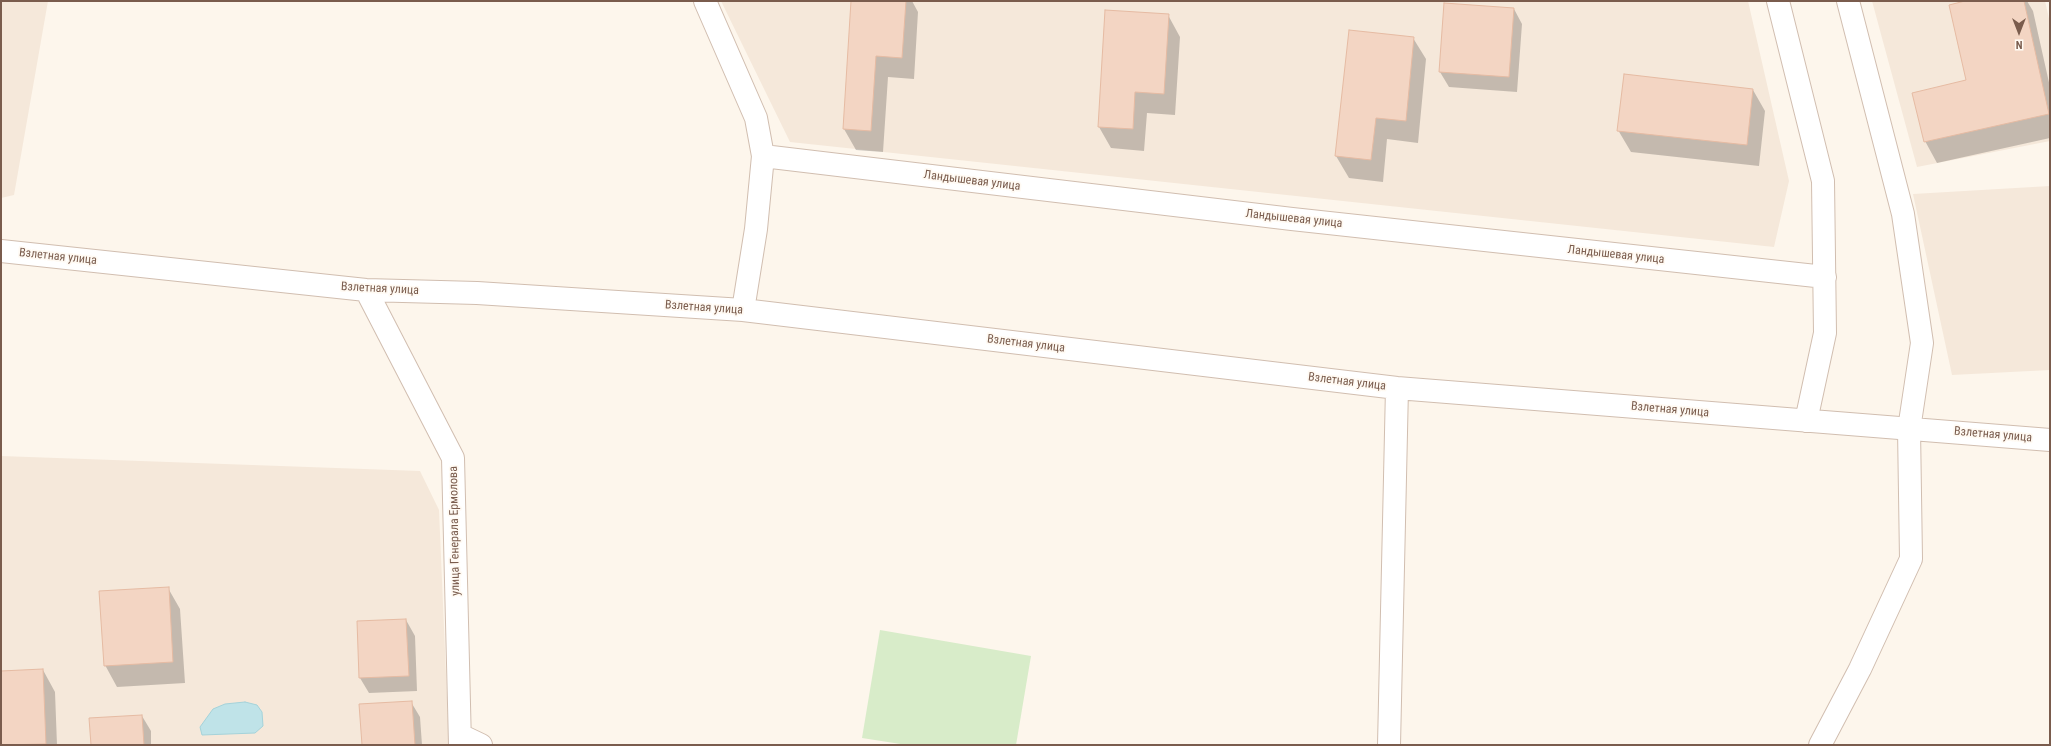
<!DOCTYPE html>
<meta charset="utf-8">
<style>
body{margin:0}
#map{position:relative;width:2051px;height:746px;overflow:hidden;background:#fdf6ec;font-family:"Roboto Condensed",sans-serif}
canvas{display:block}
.frame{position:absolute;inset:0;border:2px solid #7a5c4d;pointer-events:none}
.north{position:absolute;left:1999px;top:12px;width:40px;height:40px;-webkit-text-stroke:3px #fffaf3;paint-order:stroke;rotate:180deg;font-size:11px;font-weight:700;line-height:16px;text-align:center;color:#7a5c4d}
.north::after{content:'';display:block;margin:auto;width:14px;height:18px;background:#7a5c4d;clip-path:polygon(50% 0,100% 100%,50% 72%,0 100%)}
</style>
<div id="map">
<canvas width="2051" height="746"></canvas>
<div class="frame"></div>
<div class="north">N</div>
</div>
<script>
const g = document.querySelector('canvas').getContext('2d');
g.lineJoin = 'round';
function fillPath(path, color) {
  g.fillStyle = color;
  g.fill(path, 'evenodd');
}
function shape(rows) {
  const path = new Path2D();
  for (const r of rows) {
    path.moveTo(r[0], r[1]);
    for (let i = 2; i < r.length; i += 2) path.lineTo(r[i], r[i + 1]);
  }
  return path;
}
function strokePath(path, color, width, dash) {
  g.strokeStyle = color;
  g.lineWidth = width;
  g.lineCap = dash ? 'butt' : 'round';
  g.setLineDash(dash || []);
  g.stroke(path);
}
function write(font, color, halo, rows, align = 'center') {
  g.font = font + ' "Roboto Condensed",sans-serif';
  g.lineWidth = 3.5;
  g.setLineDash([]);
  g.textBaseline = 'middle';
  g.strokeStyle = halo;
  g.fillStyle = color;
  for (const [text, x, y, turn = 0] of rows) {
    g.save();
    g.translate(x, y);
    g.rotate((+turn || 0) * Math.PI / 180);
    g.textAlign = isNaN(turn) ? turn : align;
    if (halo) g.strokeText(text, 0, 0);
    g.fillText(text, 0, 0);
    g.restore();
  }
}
fillPath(shape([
 [1,1,48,1,14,195,1,198],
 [721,1,1748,1,1789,181,1774,247,790,142],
 [1872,1,2045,1,2050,23,2050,141,1917,167],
 [2050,186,2050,370,1952,375,1913,194],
 [1,456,420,471,439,510,449,745,1,745]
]), '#f5e8da');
fillPath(shape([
 [880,630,1031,656,1016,745,907,745,862,738]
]), '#d8ecc9');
const water = shape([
 [245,702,257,705,262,712,263,726,255,733,202,735,200,727,213,709,225,704,245,702]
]);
fillPath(water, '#bfe3e8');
strokePath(water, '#a5d3da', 1);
fillPath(shape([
 [852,1,912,1,918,12,914,79,888,77,883,152,856,150,844,129],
 [1969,1,2027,1,2033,11,2050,87,2050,138,1937,163,1925,141,1967,81],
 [1514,9,1522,24,1517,92,1449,87,1440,72],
 [1168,15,1180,37,1175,115,1147,113,1144,151,1111,148,1099,127],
 [1350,31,1413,38,1426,59,1418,143,1387,139,1383,182,1349,178,1336,156],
 [1753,90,1765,111,1759,166,1631,152,1618,130],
 [168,588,180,609,185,683,117,687,105,665],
 [406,620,415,636,417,691,369,693,360,678],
 [43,670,55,692,57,745,1,745,1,672],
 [411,702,420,717,422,745,363,745],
 [142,716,151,731,151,745,92,745]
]), '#0003');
const building = shape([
 [851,1,906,1,902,58,876,56,871,131,843,129,851,1],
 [1965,1,2024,1,2049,114,1924,142,1912,93,1966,80,1949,5,1965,1],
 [1444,3,1514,8,1509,77,1439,72,1444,3],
 [1105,10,1169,14,1164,94,1135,92,1133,129,1098,127,1105,10],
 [1349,30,1414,37,1406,121,1376,118,1371,160,1335,156,1349,30],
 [1624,74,1753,89,1747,145,1617,131,1624,74],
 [169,587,173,662,104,666,99,591,169,587],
 [406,619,409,676,359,678,357,621,406,619],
 [43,669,46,744,1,745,1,671,43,669],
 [412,701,415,745,362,745,359,704,412,701],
 [142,715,144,745,91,745,89,718,142,715]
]);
fillPath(building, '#f3d5c3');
strokePath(building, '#e6bba3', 1);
const minor = shape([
 [705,1,756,118,763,156,756,229,743,310],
 [1778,1,1823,181,1825,333,1806,421],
 [763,156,1292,219,1825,277],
 [1,251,366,290,477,293,743,310,1397,388,2050,440],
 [366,290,453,458,460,745],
 [460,735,481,745],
 [1389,745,1397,388],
 [1820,745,1860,669,1911,559,1909,429,1922,343,1903,214,1848,1]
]);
strokePath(minor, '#d1beb0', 24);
strokePath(minor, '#fff', 22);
write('12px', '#7a5c4d', '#fffaf3', [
 ["Ландышевая улица",972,181,7],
 ["Ландышевая улица",1294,219,6],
 ["Ландышевая улица",1616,255,6],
 ["Взлетная улица",58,257,6],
 ["Взлетная улица",380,289,3],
 ["Взлетная улица",704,308,4],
 ["Взлетная улица",1026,344,7],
 ["Взлетная улица",1347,382,7],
 ["Взлетная улица",1670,410,5],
 ["Взлетная улица",1993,435,5],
 ["улица Генерала Ермолова",455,531,-91]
]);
</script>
